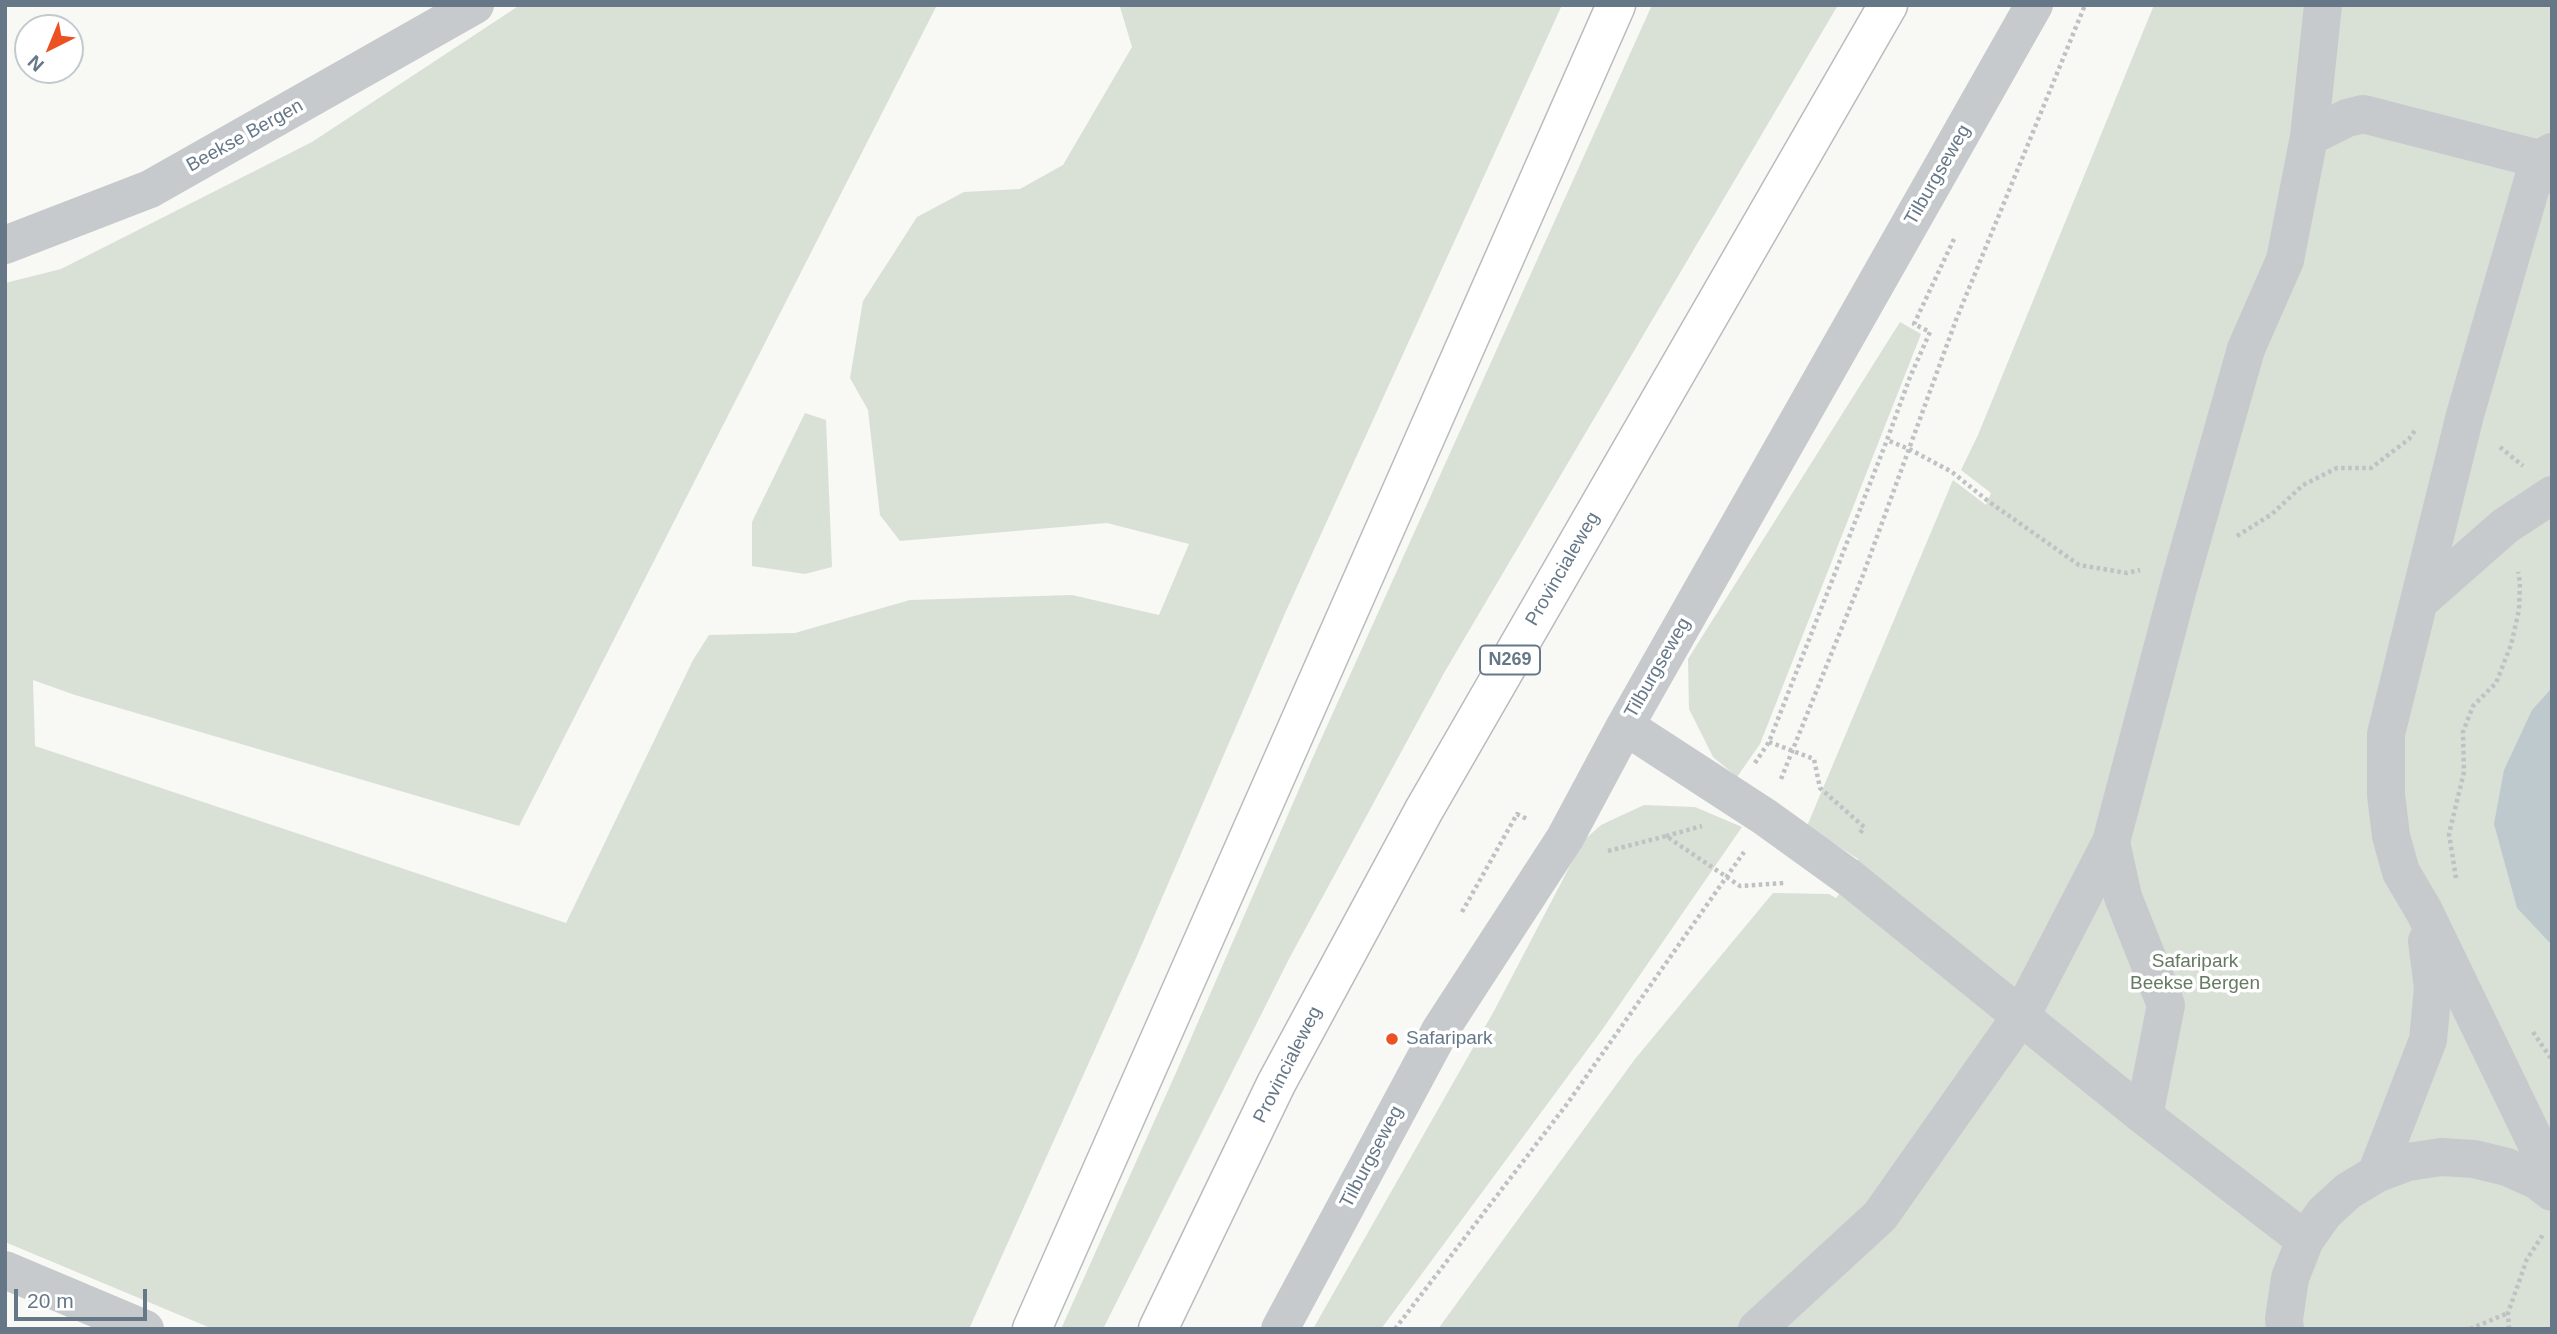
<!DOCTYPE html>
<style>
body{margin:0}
#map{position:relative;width:2557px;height:1334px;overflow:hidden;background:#f8f8f5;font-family:Helvetica,sans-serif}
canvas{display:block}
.frame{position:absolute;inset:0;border:7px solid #667888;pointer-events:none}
.north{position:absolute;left:14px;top:14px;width:70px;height:70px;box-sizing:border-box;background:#fff;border:2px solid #c2c9cf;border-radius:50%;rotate:223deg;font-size:19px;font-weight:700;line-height:28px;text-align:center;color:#667888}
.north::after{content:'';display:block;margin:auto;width:24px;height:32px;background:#eb5122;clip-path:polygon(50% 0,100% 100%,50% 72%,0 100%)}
.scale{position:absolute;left:14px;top:1289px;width:133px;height:32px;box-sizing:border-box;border:4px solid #667888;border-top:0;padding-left:9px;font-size:21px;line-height:24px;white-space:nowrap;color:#667888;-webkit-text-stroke:5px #fff;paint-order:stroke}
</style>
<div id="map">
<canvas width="2557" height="1334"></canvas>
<div class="frame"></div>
<div class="north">N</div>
<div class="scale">20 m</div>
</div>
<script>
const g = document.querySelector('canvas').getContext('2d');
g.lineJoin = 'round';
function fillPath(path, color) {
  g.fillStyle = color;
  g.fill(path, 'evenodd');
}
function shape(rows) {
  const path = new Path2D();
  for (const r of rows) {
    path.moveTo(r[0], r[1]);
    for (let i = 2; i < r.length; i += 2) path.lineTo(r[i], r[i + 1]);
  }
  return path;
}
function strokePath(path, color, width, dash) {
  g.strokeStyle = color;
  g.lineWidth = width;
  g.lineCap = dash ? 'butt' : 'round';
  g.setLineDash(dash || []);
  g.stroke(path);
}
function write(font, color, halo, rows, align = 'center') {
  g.font = font + ' Helvetica,sans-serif';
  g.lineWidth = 7;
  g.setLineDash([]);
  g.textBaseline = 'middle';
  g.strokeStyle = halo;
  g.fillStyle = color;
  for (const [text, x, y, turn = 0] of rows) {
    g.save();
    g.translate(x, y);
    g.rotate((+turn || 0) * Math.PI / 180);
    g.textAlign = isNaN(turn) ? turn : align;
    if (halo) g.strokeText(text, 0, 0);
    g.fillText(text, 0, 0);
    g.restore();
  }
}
fillPath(shape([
 [520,5,937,5,519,826,75,695,33,680,35,746,566,923,693,660,709,635,795,633,910,600,1072,595,1159,615,1189,544,1107,523,900,541,880,515,868,410,850,378,863,301,917,217,964,192,1020,189,1063,165,1132,47,1120,7,1093,5,1562,5,1286,611,1136,958,969,1329,213,1329,5,1242,5,283,61,269,312,142],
 [1652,5,1838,5,1444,673,1290,957,1103,1329,1061,1329,1175,1075,1313,757],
 [2154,5,2552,5,2552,1329,1438,1329,1635,1059,1773,893,1829,894,1836,898,1851,879,1858,859,1807,826,1953,480,1986,505,1991,493,1961,470,1978,435],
 [1900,322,1921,334,1760,744,1737,777,1713,757,1689,709,1688,659],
 [805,413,826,420,832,567,805,574,752,566,752,522],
 [1644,805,1695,807,1742,827,1602,1030,1381,1329,1313,1329,1494,1011,1583,841,1601,825]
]), '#d9e0d6');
fillPath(shape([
 [2552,688,2552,945,2517,908,2494,824,2504,770,2532,710]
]), '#bdc9cd');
const highway = shape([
 [1032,1329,1616,5],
 [1158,1329,1276,1084,1424,810,1888,5]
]);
strokePath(highway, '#b8bcbf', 41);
strokePath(shape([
 [1954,239,1914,324,1930,332,1910,377,1887,440,1909,449,1952,472,1988,501,2079,565,2127,573,2140,570],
 [2500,447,2523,466],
 [2237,536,2272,514,2303,485,2337,468,2371,468,2409,439,2416,429],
 [1769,742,1814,759,1820,788,1864,827,1859,835],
 [1755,763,1769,742,1887,440],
 [1781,779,1863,575,1956,320,2085,5],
 [1666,836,1702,826],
 [1608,851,1666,836,1740,886,1785,883],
 [2456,878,2449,834,2464,772,2463,732,2473,706,2496,683,2511,645,2519,610,2520,582,2518,572],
 [1462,912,1517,814,1527,819],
 [2533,1032,2552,1060],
 [1395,1329,1567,1104,1744,852],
 [2470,1329,2508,1313],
 [2509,1329,2508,1313,2527,1259,2544,1233]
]), '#bfc2c4', 4.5, [3.5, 3.5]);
strokePath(shape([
 [2309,137,2347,118,2363,114,2539,159,2552,175],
 [2552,152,2539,159,2465,415,2386,734,2386,795,2391,836,2401,872,2424,911,2552,1176],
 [5,245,150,189,475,5],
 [2421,600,2505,526,2552,495],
 [1625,726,1765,817,1851,879,2144,1116,2305,1240],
 [2144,1116,2166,1005,2123,897,2111,842,2179,585,2246,349,2285,260,2309,137,2323,5],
 [2376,1174,2428,1040,2433,988,2427,941],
 [5,1270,145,1329],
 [1280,1329,1441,1029,1565,838,1625,726,2034,5],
 [1757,1329,1880,1216,2021,1016,2111,842],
 [2285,1329,2284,1319,2290,1278,2305,1240,2324,1213,2348,1191,2376,1174,2408,1162,2441,1157,2474,1159,2507,1167,2538,1181,2552,1192]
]), '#c6cacd', 38);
strokePath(highway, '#fff', 38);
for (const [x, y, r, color] of [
 [1392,1039,7,"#eb5122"]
]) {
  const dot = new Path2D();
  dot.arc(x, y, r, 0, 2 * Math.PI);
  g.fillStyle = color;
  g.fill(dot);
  strokePath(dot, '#fff', 2.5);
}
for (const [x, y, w] of [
 [1510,660,60]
]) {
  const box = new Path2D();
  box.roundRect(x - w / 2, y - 14.5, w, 29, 5);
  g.fillStyle = '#fff';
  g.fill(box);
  strokePath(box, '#667888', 2);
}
write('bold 18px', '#667888', null, [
 ["N269",1510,660]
]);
write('19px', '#667888', '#fff', [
 ["Beekse Bergen",245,136,-29],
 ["Tilburgseweg",1938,175,-60],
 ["Provincialeweg",1563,569,-60],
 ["Tilburgseweg",1658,668,-60],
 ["Provincialeweg",1288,1065,-63],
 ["Tilburgseweg",1372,1157,-62]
]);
write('19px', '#667961', '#fff', [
 ["Safaripark",2195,962],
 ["Beekse Bergen",2195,984]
]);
write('19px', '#667888', '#fff', [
 ["Safaripark",1406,1039]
], 'left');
</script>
